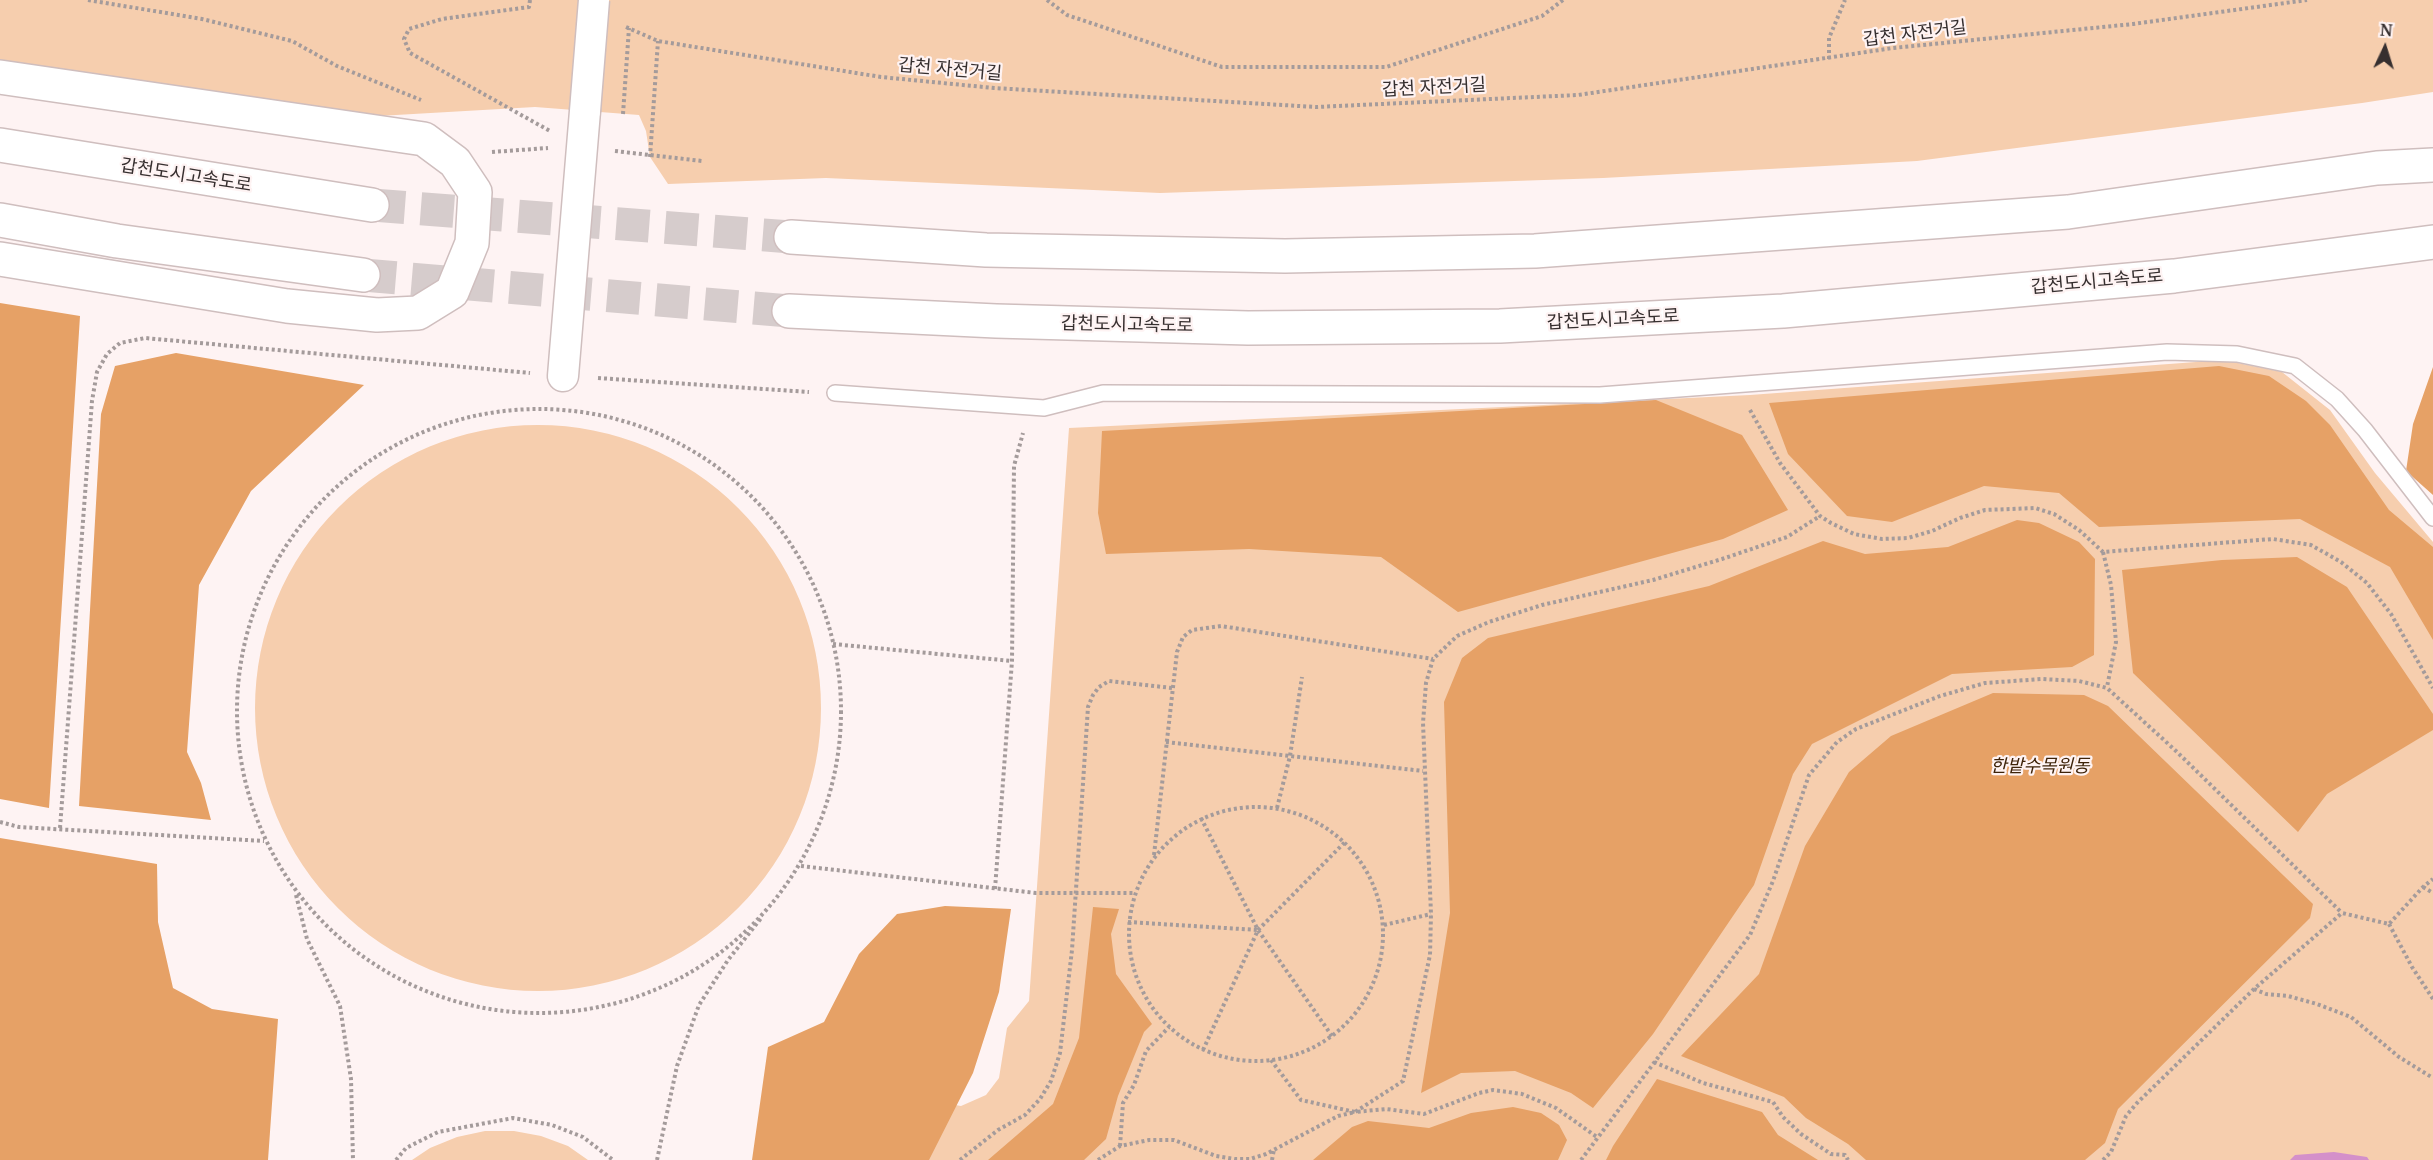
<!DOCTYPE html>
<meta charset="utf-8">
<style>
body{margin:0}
#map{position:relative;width:2433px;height:1160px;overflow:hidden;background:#fef3f3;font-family:"Noto Serif",serif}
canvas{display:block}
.north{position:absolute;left:2355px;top:18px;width:60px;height:60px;-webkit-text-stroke:4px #fef3f3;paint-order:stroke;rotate:4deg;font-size:16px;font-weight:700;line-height:24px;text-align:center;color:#362f2f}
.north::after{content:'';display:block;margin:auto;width:21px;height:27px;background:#362f2f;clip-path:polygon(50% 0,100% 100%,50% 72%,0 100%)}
</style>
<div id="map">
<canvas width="2433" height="1160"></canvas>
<div class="north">N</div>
</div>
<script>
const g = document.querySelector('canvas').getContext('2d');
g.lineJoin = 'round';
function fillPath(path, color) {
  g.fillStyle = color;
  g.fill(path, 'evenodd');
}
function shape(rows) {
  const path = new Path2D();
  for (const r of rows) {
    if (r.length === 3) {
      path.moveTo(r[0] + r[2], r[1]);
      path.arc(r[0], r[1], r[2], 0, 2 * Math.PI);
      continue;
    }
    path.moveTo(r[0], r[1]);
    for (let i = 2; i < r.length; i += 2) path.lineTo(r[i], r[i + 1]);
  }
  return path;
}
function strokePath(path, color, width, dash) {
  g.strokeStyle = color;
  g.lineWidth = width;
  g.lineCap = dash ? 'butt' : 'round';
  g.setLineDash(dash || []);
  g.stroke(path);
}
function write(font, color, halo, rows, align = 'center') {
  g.font = font + ' "Noto Serif","Noto Sans KR",serif';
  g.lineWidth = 4.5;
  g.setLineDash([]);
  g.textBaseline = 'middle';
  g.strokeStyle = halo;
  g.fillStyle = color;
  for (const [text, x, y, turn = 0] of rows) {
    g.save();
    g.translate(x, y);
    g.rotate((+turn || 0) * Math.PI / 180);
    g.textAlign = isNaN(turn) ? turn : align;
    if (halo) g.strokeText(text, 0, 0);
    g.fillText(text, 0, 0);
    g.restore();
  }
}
fillPath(shape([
 [0,0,2433,0,2433,92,2362,103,1917,161,1603,178,1160,193,826,178,668,184,650,157,646,131,639,115,535,107,361,117,0,63],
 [2223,360,2282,372,2330,410,2375,473,2433,542,2433,1160,892,1160,938,1102,961,1106,986,1095,999,1078,1007,1028,1029,1001,1069,428,1750,395],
 [538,708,283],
 [485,1131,514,1131,541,1136,568,1146,588,1160,412,1160,430,1148,457,1137]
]), '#f6ceae');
fillPath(shape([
 [0,303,80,316,49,808,0,799],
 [176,353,364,385,251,491,199,585,187,752,201,783,211,820,79,806,101,414,115,366],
 [2219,366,2269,376,2306,401,2330,425,2389,510,2433,547,2433,640,2390,567,2300,519,2099,527,2059,493,1984,486,1892,522,1847,516,1788,454,1769,403],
 [2433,367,2433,495,2406,471,2413,424],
 [1656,400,1742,435,1788,510,1723,539,1458,612,1381,557,1249,549,1106,554,1098,513,1102,431],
 [2017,520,2039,523,2079,542,2095,559,2094,655,2072,667,1952,674,1812,744,1793,774,1754,885,1653,1034,1593,1108,1571,1093,1515,1071,1461,1073,1421,1093,1450,913,1444,702,1462,658,1488,638,1709,586,1823,541,1865,554,1948,547],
 [2297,557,2347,587,2433,714,2433,730,2327,794,2298,832,2133,673,2122,570,2222,560],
 [1993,693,2084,695,2108,706,2313,904,2310,918,2118,1109,2105,1143,2085,1160,1866,1160,1848,1144,1806,1118,1784,1097,1681,1056,1759,974,1805,846,1849,772,1891,736],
 [0,838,157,864,158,922,173,988,212,1009,278,1019,268,1160,0,1160],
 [945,906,1011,909,999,992,973,1073,929,1160,752,1160,768,1047,824,1022,859,954,897,914],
 [1093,907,1119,909,1111,934,1116,974,1152,1024,1144,1032,1118,1096,1106,1139,1084,1160,988,1160,1053,1104,1079,1038],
 [1657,1079,1762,1112,1778,1135,1818,1160,1606,1160,1613,1146],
 [1513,1107,1541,1113,1559,1125,1567,1140,1558,1160,1313,1160,1352,1127,1368,1121,1429,1128,1471,1113]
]), '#e6a166');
fillPath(shape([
 [2334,1152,2367,1157,2369,1160,2290,1160,2295,1155]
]), '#d490ca');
strokePath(shape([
 [372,205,791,237],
 [363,275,789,311]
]), '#d6cccc', 33, [33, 16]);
const lane = shape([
 [835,393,1044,408,1103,393,1600,395,2167,352,2237,354,2295,366,2337,399,2365,430,2433,518]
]);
const street = shape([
 [563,376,585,111]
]);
const secondary = shape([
 [0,77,424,139,455,162,475,192,472,243,452,292,418,313,377,315,287,306,0,259]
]);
const highway = shape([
 [0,145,372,205],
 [0,220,117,241,363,275],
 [791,237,986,250,1285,256,1535,251,2068,212,2377,168,2433,165],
 [789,311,996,321,1248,328,1500,326,1783,311,2174,276,2433,242]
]);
strokePath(lane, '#cfbebe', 18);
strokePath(street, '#cfbebe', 33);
strokePath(secondary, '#cfbebe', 36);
strokePath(highway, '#cfbebe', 36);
strokePath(shape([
 [88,0,202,19,292,41,337,66,421,100],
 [530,0,529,7,442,19,409,29,404,39,410,53,550,131],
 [1047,0,1067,15,1222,67,1386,67,1542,16,1563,0],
 [626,27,658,41,881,77,994,88,1316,107,1578,95,1893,48,2133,24,2307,0],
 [1829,59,1829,38,1845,0],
 [615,151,702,161],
 [492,152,548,148],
 [650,157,658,41],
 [598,378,809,392],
 [539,711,302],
 [1750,410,1780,463,1820,516,1831,523,1854,534,1882,539,1908,538,1932,531,1960,518,1985,510,2035,508,2054,514,2079,530,2103,552,2273,539,2311,545,2341,562,2367,583,2391,614,2433,688],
 [2103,552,2111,585,2116,642,2107,687],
 [833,644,1012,661],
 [1166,742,1423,771],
 [1256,934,127],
 [1277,808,1290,756,1302,677],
 [1201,818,1258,930,1332,1036],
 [0,822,19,827,264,841],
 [60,828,92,401,97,372,107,354,120,343,145,338,530,373],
 [1154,855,1177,652,1183,637,1192,630,1221,626,1433,659],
 [801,866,1036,893,1134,893],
 [2423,887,2433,893],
 [995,889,1012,661,1014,466,1023,433],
 [296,895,307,939,340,1006,351,1079,353,1160],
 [1128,922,1258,930],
 [2389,924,2412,967,2433,999],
 [1384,925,1431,914],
 [2254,989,2266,994,2288,996,2317,1004,2351,1017,2399,1057,2433,1078],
 [1203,1050,1258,930,1345,842],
 [1271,1060,1301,1100,1355,1112,1386,1109,1424,1114,1479,1093,1493,1090,1508,1092,1522,1094,1556,1108,1597,1137],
 [1654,1062,1703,1083,1773,1102,1783,1117,1801,1134,1831,1154,1845,1155,1848,1160],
 [1120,1146,1123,1103,1134,1085,1146,1051,1169,1027],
 [396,1160,406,1148,438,1132,513,1118,552,1125,583,1137,613,1160],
 [657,1160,677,1066,699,1005,728,960,762,917],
 [960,1160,998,1130,1025,1115,1040,1099,1051,1081,1060,1053,1072,950,1088,707,1093,695,1099,687,1109,681,1172,688],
 [1098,1160,1120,1146,1149,1140,1174,1140,1216,1156,1235,1159,1250,1159,1266,1154,1338,1116,1355,1112,1403,1081,1430,955,1431,914,1423,723,1426,683,1433,659,1457,636,1489,622,1542,605,1653,580,1722,559,1787,537,1820,516],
 [1272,1160,1274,1149],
 [1581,1160,1750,935,1773,881,1809,775,1837,742,1856,729,1940,696,1985,683,2042,679,2079,681,2107,688,2176,751,2342,913],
 [2103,1160,2111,1152,2126,1116,2137,1103,2254,989,2342,913,2389,924,2423,887,2433,879]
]), '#a49b9b', 4, [3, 3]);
strokePath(lane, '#fff', 15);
strokePath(street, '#fff', 30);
strokePath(secondary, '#fff', 33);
strokePath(highway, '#fff', 33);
const streetBridge = shape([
 [585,111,594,0]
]);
strokePath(streetBridge, '#cfbebe', 33, []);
strokePath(shape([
 [623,114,629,28]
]), '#a49b9b', 4, [3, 3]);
strokePath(streetBridge, '#fff', 30);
write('18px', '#362f2f', '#fef3f3', [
 ["갑천 자전거길",1915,34,-7],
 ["갑천 자전거길",950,70,5],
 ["갑천 자전거길",1434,88,-3],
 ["갑천도시고속도로",186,176,9],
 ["갑천도시고속도로",2097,282,-5],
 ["갑천도시고속도로",1613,320,-3],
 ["갑천도시고속도로",1127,325,1]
]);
write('italic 18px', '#3e2309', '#fef3f3', [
 ["한밭수목원동",2040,767]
]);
</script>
